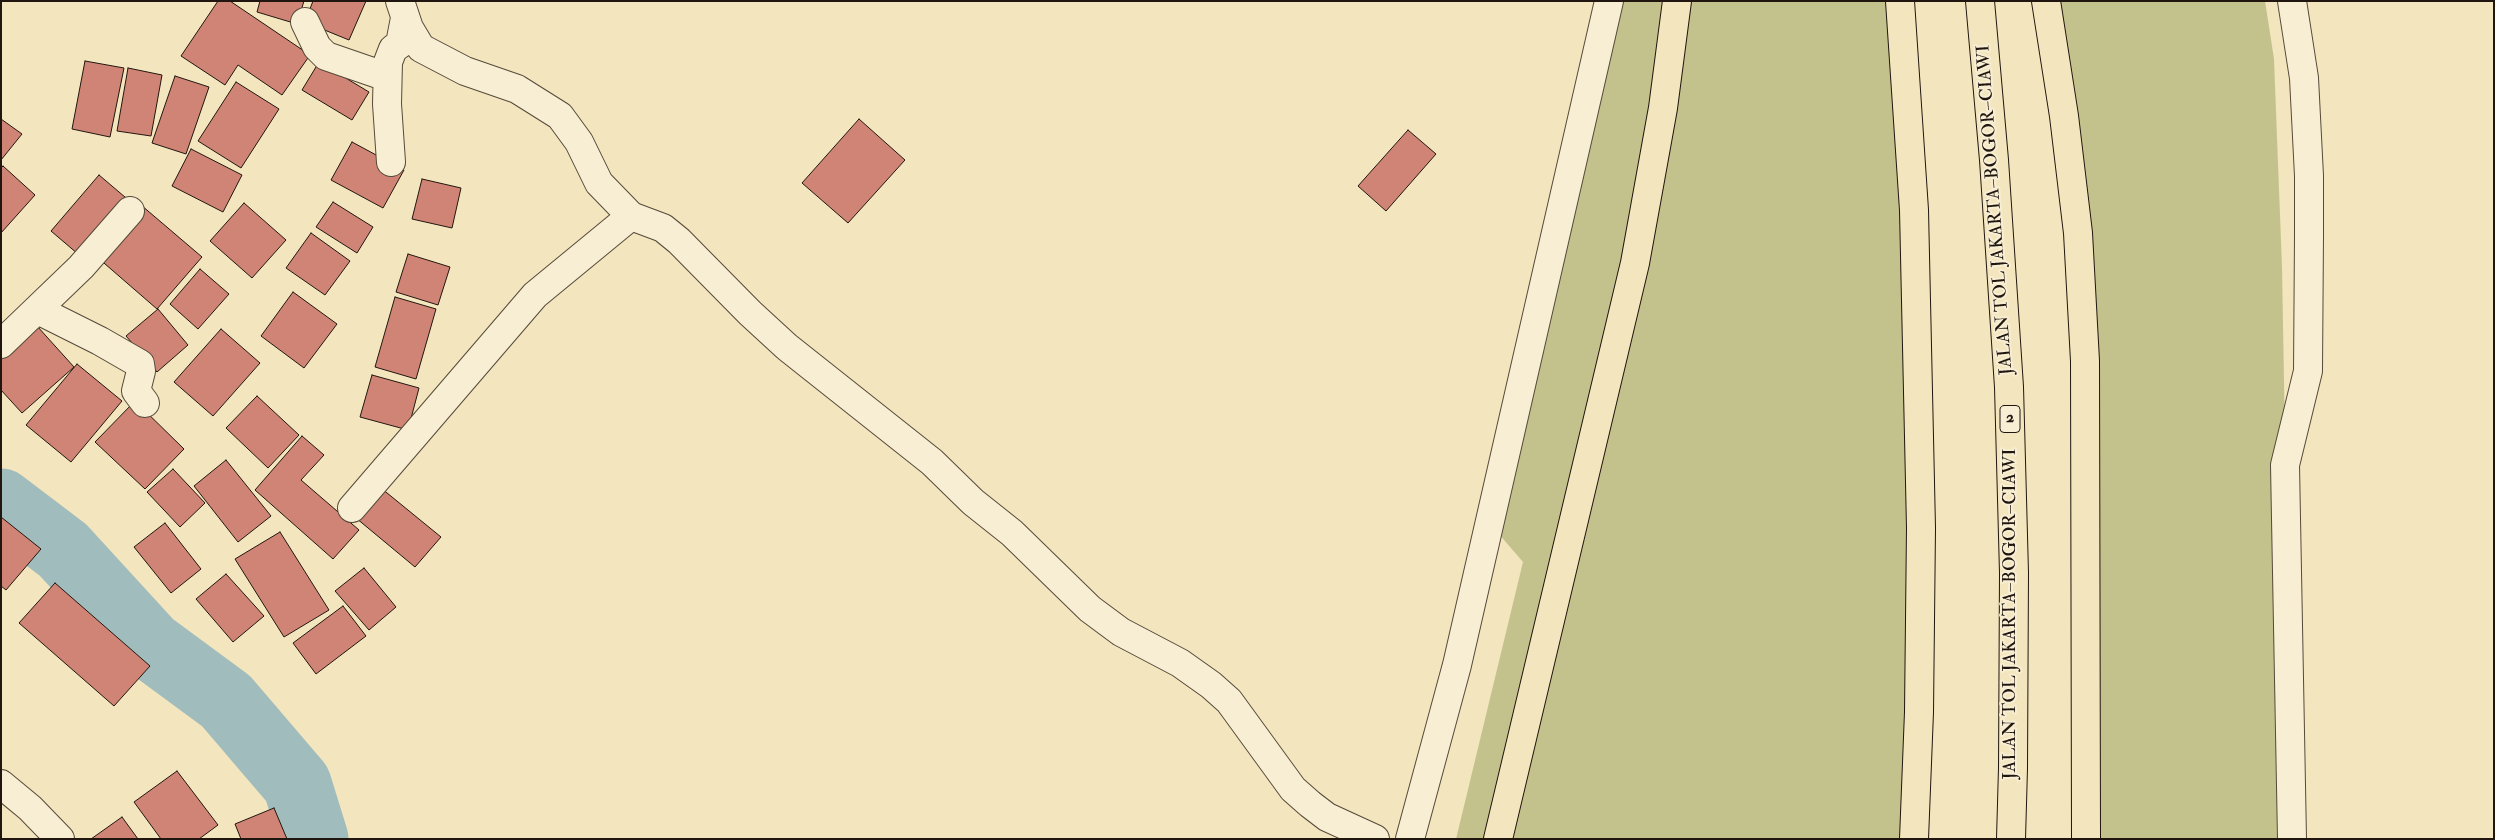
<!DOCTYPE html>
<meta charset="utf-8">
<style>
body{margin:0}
#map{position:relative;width:2495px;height:840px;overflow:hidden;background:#f3e5bd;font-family:"IM FELL Double Pica",serif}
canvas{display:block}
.frame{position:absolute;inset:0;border:2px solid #21160f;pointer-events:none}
</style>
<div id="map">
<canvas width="2495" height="840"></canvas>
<div class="frame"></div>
</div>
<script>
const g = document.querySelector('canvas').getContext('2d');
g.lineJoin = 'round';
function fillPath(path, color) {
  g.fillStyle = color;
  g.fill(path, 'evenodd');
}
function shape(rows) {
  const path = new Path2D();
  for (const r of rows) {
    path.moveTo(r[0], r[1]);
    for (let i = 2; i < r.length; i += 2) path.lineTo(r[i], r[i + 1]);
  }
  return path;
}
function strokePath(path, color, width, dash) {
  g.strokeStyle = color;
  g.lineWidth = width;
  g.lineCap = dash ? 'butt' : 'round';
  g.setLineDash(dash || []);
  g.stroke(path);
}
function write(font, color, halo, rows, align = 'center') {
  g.font = font + ' "IM FELL Double Pica",serif';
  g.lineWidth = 4;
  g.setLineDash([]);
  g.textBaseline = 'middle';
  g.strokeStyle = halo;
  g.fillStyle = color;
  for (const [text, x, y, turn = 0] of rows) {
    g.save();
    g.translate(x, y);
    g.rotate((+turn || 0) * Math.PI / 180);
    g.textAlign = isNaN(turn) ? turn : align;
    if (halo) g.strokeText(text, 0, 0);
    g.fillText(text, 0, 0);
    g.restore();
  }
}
fillPath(shape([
 [1611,1,1900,1,1914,839,1456,839,1523,562,1492,526],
 [2046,1,2265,1,2274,59,2282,267,2292,839,2086,839,2085,361]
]), '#c3c28c');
strokePath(shape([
 [1,503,63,550,150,645,226,701,297,784,314,839]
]), '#a1bcbc', 69);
const building = shape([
 [218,1,230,1,310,55,282,95,238,65,225,85,181,56,218,1],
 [260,1,304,1,297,24,257,12,260,1],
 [313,1,366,1,349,40,305,22,313,1],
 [85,61,124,68,110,137,72,129,85,61],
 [319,62,369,92,352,120,302,90,319,62],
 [128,68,162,75,151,136,117,131,128,68],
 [175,76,209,87,186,154,152,143,175,76],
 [236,82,279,109,241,168,198,141,236,82],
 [1,119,22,134,1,160,1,119],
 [859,119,905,160,848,223,802,183,859,119],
 [1408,130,1436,154,1386,211,1358,186,1408,130],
 [352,142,404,170,383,208,331,180,352,142],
 [191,149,242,175,223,212,172,186,191,149],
 [3,166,35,195,1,233,1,168,3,166],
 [99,175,132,203,85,260,51,231,99,175],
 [422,179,461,188,452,228,412,219,422,179],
 [333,202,373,227,357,253,316,227,333,202],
 [244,203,286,240,252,278,210,241,244,203],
 [141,205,202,257,157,309,97,257,141,205],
 [311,233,350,261,325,295,286,268,311,233],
 [408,254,450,267,438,305,396,292,408,254],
 [200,269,229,294,198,329,170,304,200,269],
 [293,292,337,324,304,368,261,336,293,292],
 [395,297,436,309,416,379,375,367,395,297],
 [158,309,188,345,157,372,126,336,158,309],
 [37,326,74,367,22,413,1,390,1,357,37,326],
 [221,329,260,363,213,416,174,382,221,329],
 [77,364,122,401,71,462,26,425,77,364],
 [372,375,419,388,408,430,360,417,372,375],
 [257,396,299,435,268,468,226,428,257,396],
 [135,401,184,449,145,489,95,442,135,401],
 [302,436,324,455,301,480,359,530,333,559,255,490,302,436],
 [226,460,271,516,238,542,194,486,226,460],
 [173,469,205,503,180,527,147,492,173,469],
 [381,488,441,537,415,567,356,518,381,488],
 [1,517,41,549,6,590,1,586,1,517],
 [165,523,201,569,171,593,134,547,165,523],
 [280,532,329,610,284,637,235,559,280,532],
 [364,568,396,607,369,630,335,591,364,568],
 [226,574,264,616,233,642,196,599,226,574],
 [55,583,150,666,114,706,19,623,55,583],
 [343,606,366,636,316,674,293,643,343,606],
 [177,771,218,825,199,839,161,839,134,802,177,771],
 [274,808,287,839,241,839,235,824,274,808],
 [122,817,138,839,91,839,122,817]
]);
fillPath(building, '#d08475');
strokePath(building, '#21160f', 1);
const minor = shape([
 [400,1,409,28,421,48,465,71,517,89,560,116,579,142,599,183,631,216,663,228,679,241,750,313,787,347,932,462,973,502,1012,533,1090,609,1121,632,1180,663,1211,685,1229,701,1293,789,1310,804,1327,817,1375,839],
 [2292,1,2304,78,2309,176,2309,235,2308,371,2285,465,2292,839],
 [305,22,317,47,326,56,387,77],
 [391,162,387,104,388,62,393,49,400,44,405,18],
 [38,310,100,341,140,364,141,371,136,391,145,403],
 [1,344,81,267,130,211],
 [352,508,535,295,631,216],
 [1,784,30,808,60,839],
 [1410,839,1457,665,1609,1]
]);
const motorway = shape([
 [1900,1,1914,210,1921,528,1919,712,1914,839],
 [1980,1,1994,160,2009,387,2014,573,2013,768,2011,839],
 [2046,1,2064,116,2078,233,2085,361,2086,839],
 [1498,839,1635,263,1663,108,1677,1]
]);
strokePath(minor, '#564a3a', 30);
strokePath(motorway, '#21160f', 30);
strokePath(minor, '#f7eed4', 28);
strokePath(motorway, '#f3e5bd', 28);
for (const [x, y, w] of [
 [2010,419,20]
]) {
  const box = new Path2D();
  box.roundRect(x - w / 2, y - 13.5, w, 27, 4);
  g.fillStyle = '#f7eed4';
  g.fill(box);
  strokePath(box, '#21160f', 1);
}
write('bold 16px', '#21160f', null, [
 ["2",2010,419]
]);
write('18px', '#21160f', '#f7eed4', [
 ["JALAN TOL JAKARTA–BOGOR–CIAWI",1996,210,-94],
 ["JALAN TOL JAKARTA–BOGOR–CIAWI",2011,614,-90]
]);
</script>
